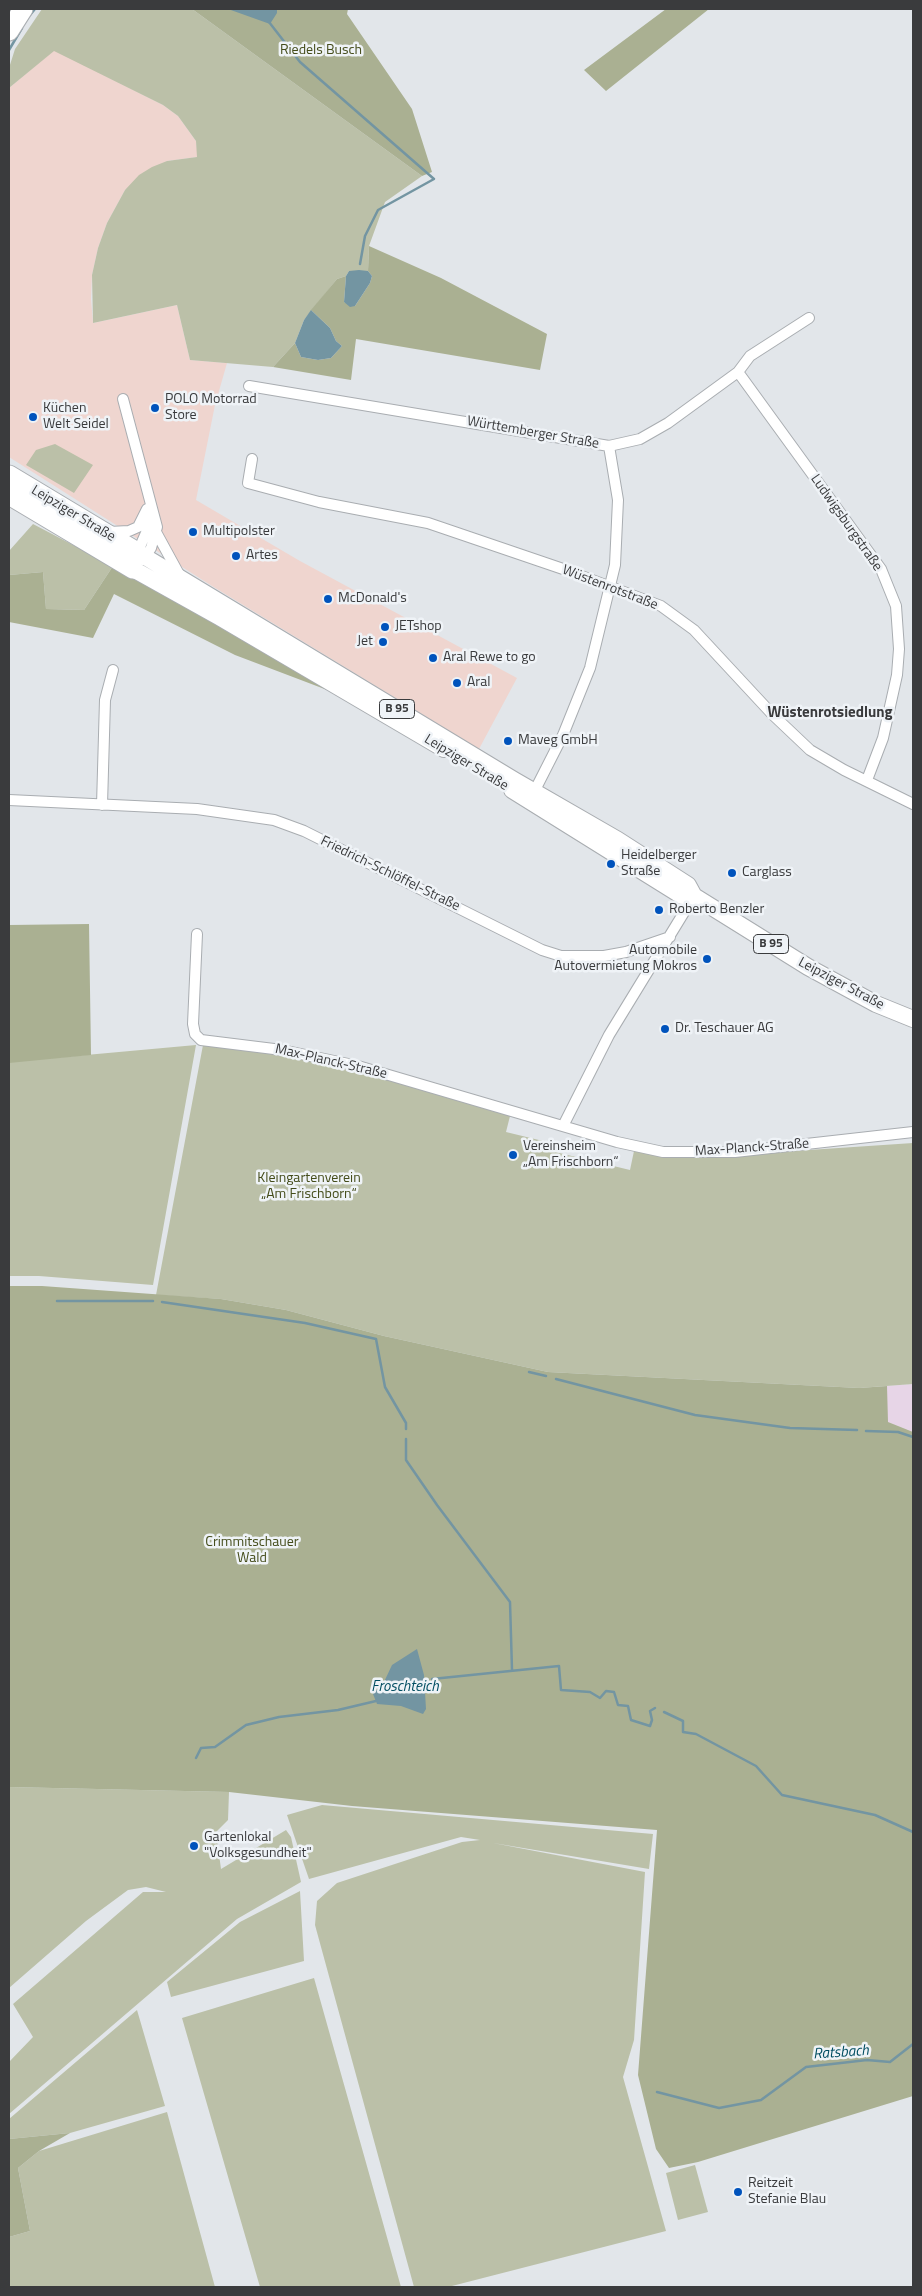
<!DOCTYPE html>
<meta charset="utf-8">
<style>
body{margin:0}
#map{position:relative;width:922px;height:2296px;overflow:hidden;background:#e2e6ea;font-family:"Titillium Web",sans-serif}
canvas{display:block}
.frame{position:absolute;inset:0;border:10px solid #3a3b3d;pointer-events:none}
</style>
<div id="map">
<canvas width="922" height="2296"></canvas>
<div class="frame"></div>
</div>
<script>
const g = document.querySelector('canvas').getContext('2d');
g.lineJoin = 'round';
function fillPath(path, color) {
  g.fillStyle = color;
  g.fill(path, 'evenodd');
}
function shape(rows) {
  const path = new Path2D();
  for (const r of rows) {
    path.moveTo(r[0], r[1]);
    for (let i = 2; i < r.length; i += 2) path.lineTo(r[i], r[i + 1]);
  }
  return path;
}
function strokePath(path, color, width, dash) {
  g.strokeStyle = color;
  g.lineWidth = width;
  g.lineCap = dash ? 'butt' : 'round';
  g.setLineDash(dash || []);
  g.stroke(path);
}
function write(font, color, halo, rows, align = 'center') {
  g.font = font + ' "Titillium Web",sans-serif';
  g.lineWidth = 5;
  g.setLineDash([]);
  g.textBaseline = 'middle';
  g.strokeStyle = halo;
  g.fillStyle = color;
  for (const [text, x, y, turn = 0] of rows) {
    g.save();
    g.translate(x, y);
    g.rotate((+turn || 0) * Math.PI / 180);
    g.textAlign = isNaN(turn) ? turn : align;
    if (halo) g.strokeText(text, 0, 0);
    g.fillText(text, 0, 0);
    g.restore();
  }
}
fillPath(shape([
 [54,50,163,105,178,116,196,141,198,157,167,161,125,190,107,223,98,248,92,275,91,299,93,323,177,305,190,360,227,363,215,405,196,500,300,561,517,678,479,749,212,586,9,457,9,88]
]), '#efd5cf');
fillPath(shape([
 [913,1384,913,1432,887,1422,887,1386]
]), '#e7d5e7');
fillPath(shape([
 [42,9,192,9,422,176,385,202,369,246,368,271,349,271,346,276,337,279,304,320,295,343,273,367,190,360,177,305,93,323,92,275,98,248,107,223,125,190,139,175,152,167,167,161,197,157,196,141,178,116,163,105,54,51,9,88,9,68,15,49],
 [55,444,93,465,74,493,26,465,36,450],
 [33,524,113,566,84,610,46,609,43,572,9,575,9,551],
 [196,1045,153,1285,39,1276,9,1276,9,1062],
 [203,1045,264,1052,326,1063,451,1096,510,1116,506,1132,547,1142,551,1151,630,1170,634,1151,690,1158,913,1143,913,1384,859,1388,548,1372,384,1336,286,1310,221,1299,156,1295],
 [9,1787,229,1792,228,1820,216,1832,221,1869,286,1830,291,1837,301,1882,237,1919,9,2114,9,2062,33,2037,13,2004,143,1892,166,1892,146,1887,128,1890,86,1921,9,1988],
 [322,1805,653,1834,649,1869,493,1843,645,1872,634,2040,623,2077,666,2231,448,2287,414,2287,315,1925,317,1901,337,1883,462,1842,480,1840,461,1837,309,1879,287,1815],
 [300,1891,304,1961,171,1997,167,1982,240,1922],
 [314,1978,401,2287,260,2287,182,2018],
 [137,2010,165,2106,70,2133,9,2139,9,2119],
 [167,2112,215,2287,9,2287,9,2237,30,2231,18,2168,39,2151],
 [695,2165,708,2212,678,2220,666,2173]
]), '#bbc0a8');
fillPath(shape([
 [192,9,348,9,347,14,412,109,432,172,422,176],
 [666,9,709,9,606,91,584,70],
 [369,246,441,278,547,334,540,370,356,339,351,380,273,367,295,343,301,357,318,360,331,358,342,346,336,341,330,328,311,310,337,279,346,276,344,302,355,306,370,283,372,276,368,271],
 [113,566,343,696,235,655,114,594,93,638,9,622,9,575,43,572,46,609,84,610],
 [89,924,91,1055,9,1063,9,925],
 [9,1286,42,1286,221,1299,286,1310,384,1336,548,1372,859,1388,887,1386,888,1422,913,1432,913,2096,698,2162,669,2168,656,2149,638,2075,657,1830,352,1806,229,1792,9,1787],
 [70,2133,39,2151,18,2168,30,2231,9,2237,9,2139]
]), '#aab092');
fillPath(shape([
 [228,9,277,9,277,13,270,24],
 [359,270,368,271,372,276,370,283,355,306,350,307,344,302,346,276,349,271],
 [311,310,330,328,336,341,342,346,331,358,318,360,301,357,295,343,304,320],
 [417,1649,424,1675,426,1709,423,1714,401,1706,377,1704,373,1694,384,1682,392,1665]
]), '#7395a2');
strokePath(shape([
 [30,15,35,9],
 [269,22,300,62,434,179,378,210,365,236,360,264],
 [9,50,22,28],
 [57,1301,153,1301],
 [162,1302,305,1323,376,1339,385,1387,406,1423,406,1429],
 [529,1372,546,1376],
 [556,1379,695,1415,790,1428,857,1430],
 [866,1431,898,1432,913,1437],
 [406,1439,406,1460,437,1505,510,1602,512,1670],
 [432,1679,559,1666,561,1690,590,1692,600,1698,606,1691,614,1692,618,1705,628,1706,631,1720,650,1726,652,1720,650,1711,655,1708],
 [664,1712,683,1721,683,1732,696,1734,756,1766,782,1795,875,1815,913,1832],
 [196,1758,201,1748,215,1747,246,1725,279,1717,338,1710,376,1701],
 [657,2092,719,2108,761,2100,806,2067,867,2060,890,2062,913,2044]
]), '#7395a2', 2.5);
const street = shape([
 [738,372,881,569,896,606,899,649,897,675,883,738,867,780],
 [249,386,609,446,640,439,668,423,738,372,750,356,809,318],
 [123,399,157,527,151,548,143,560],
 [252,459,248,483,319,502,428,523,566,570,661,606,694,630,772,714,810,750,844,770,913,804],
 [109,532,129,531,138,527,147,509],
 [156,532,180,576],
 [136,556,149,526,150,511],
 [532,796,563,735,590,668,615,565,618,500,609,446],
 [9,800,197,809,274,820,304,831,542,950,561,956,604,956,626,952,670,937],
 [102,805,105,700,113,670],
 [197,934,193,1024,195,1034,201,1040,282,1050,358,1066,617,1142,663,1152,735,1152,913,1132],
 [563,1126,609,1035,694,896]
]);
const primary = shape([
 [137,552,514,780,618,840,688,885,694,896,808,967,876,1004,913,1019],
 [133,569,219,617,444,749],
 [512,790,682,896,694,896]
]);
const highway = shape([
 [9,31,23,9],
 [9,475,137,552],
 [9,495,133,569]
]);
strokePath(street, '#a9adb1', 12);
strokePath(primary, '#a9adb1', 18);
strokePath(highway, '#a9adb1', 21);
strokePath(street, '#fff', 10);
strokePath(primary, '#fff', 16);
strokePath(highway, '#fff', 19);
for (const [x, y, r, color] of [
 [155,408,5,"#0053bc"],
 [33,417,5,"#0053bc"],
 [193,532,5,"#0053bc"],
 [236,556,5,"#0053bc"],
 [328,599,5,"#0053bc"],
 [385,627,5,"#0053bc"],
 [383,642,5,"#0053bc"],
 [433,658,5,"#0053bc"],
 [457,683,5,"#0053bc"],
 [508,741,5,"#0053bc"],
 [611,864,5,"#0053bc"],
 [732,873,5,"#0053bc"],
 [659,910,5,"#0053bc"],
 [707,959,5,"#0053bc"],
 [665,1029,5,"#0053bc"],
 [513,1155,5,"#0053bc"],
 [194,1846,5,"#0053bc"],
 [738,2192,5,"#0053bc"]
]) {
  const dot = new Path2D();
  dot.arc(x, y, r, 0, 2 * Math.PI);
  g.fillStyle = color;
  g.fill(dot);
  strokePath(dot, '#eff3f7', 2);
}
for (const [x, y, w] of [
 [397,709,35],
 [771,944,35]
]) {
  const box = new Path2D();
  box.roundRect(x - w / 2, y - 9.5, w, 19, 4);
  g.fillStyle = '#eff3f7';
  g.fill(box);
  strokePath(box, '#3a3b3d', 1);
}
write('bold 12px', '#3a3b3d', null, [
 ["B 95",397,709],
 ["B 95",771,944]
]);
write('14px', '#444c1a', '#eff3f7', [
 ["Riedels Busch",321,51],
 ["Kleingartenverein",309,1179],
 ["„Am Frischborn“",309,1195],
 ["Crimmitschauer",252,1543],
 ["Wald",252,1559]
]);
write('14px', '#3a3b3d', '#eff3f7', [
 ["POLO Motorrad",165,400],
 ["Store",165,416],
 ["Küchen",43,409],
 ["Welt Seidel",43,425],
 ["Multipolster",203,532],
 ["Artes",246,556],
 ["McDonald's",338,599],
 ["JETshop",395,627],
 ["Jet",373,642,"right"],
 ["Aral Rewe to go",443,658],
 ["Aral",467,683],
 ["Maveg GmbH",518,741],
 ["Heidelberger",621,856],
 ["Straße",621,872],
 ["Carglass",742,873],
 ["Roberto Benzler",669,910],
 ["Automobile",697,951,"right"],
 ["Autovermietung Mokros",697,967,"right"],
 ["Dr. Teschauer AG",675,1029],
 ["Vereinsheim",523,1147],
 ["„Am Frischborn“",523,1163],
 ["Gartenlokal",204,1838],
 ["\"Volksgesundheit\"",204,1854],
 ["Reitzeit",748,2184],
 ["Stefanie Blau",748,2200]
], 'left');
write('14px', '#3a3b3d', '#eff3f7', [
 ["Württemberger Straße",533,433,10],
 ["Leipziger Straße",73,514,31],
 ["Ludwigsburgstraße",846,523,55],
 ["Wüstenrotstraße",610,588,21],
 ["Leipziger Straße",466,763,31],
 ["Friedrich-Schlöffel-Straße",390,874,26],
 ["Leipziger Straße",841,984,28],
 ["Max-Planck-Straße",331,1062,13],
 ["Max-Planck-Straße",752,1148,-4]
]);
write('bold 15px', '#3a3b3d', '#eff3f7', [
 ["Wüstenrotsiedlung",830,713]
]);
write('italic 15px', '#004d61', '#eff3f7', [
 ["Froschteich",405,1687],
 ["Ratsbach",841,2053,-4]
]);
</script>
